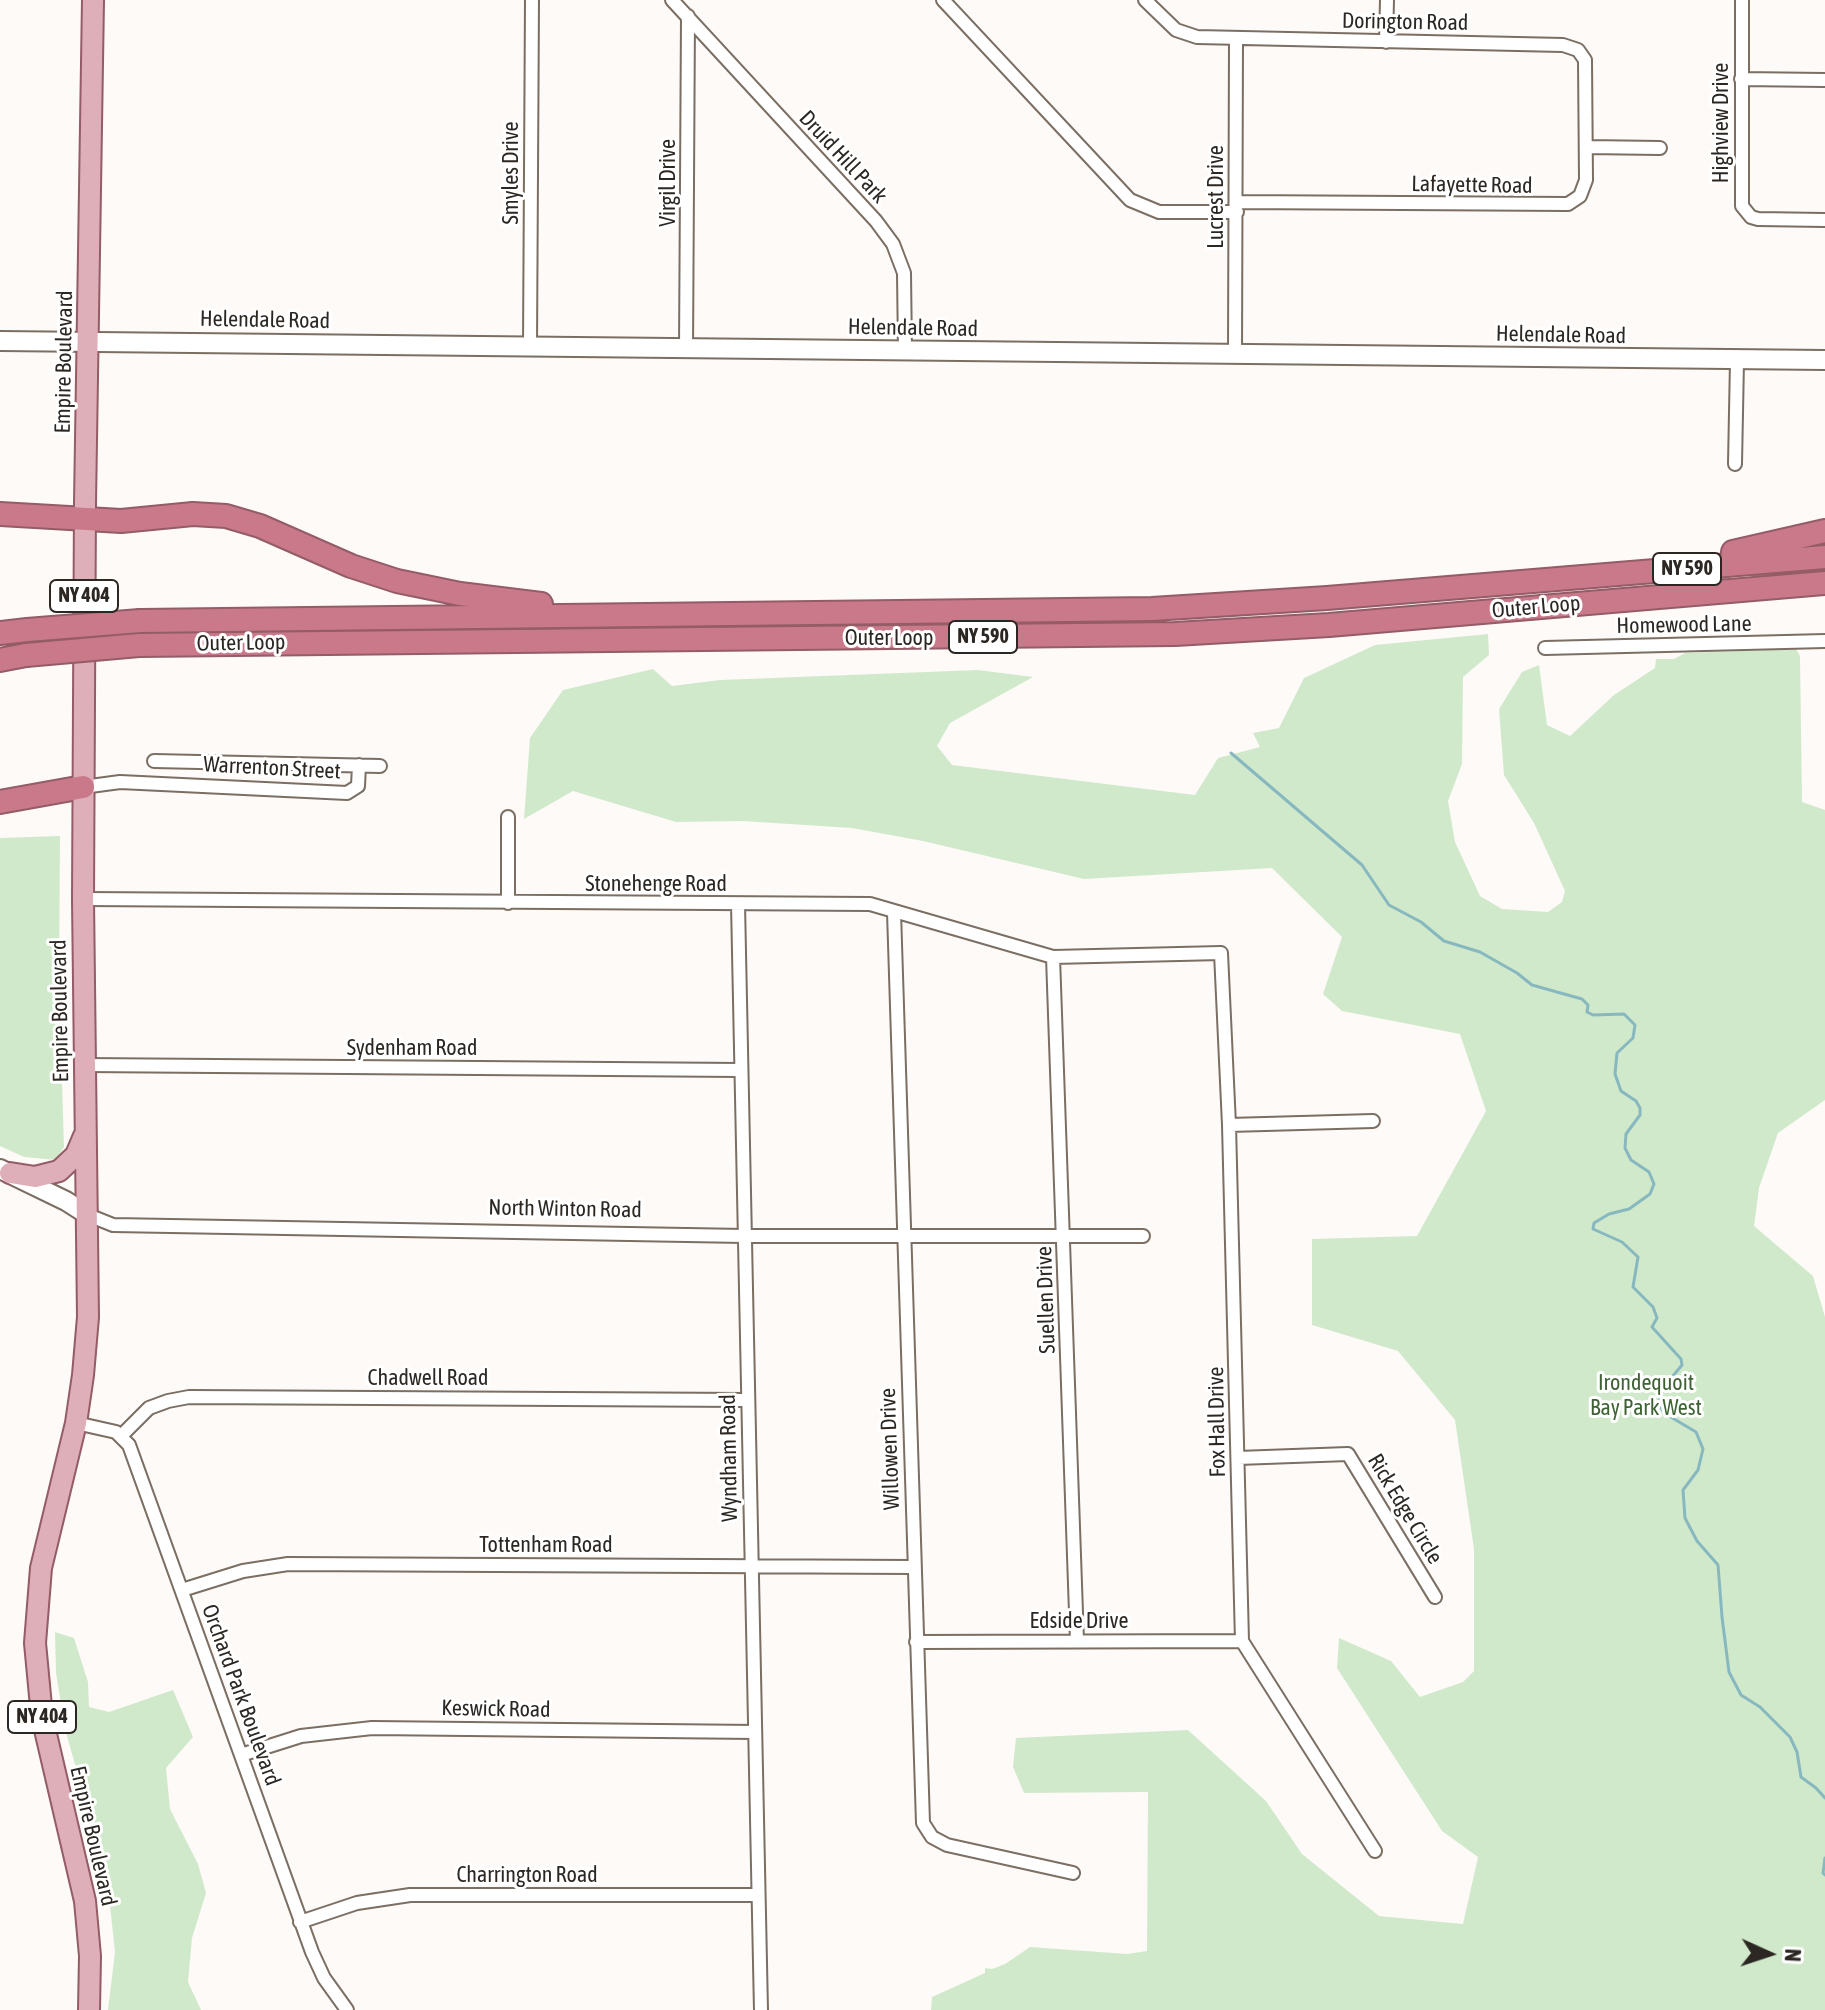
<!DOCTYPE html>
<style>
body{margin:0}
#map{position:relative;width:1825px;height:2010px;overflow:hidden;background:#fefaf8;font-family:"Asap Condensed",sans-serif}
canvas{display:block}
.north{position:absolute;left:1729px;top:1914px;width:80px;height:80px;-webkit-text-stroke:6px #fff;paint-order:stroke;rotate:93deg;font-size:22px;font-weight:700;line-height:32px;text-align:center;color:#2c2722}
.north::after{content:'';display:block;margin:auto;width:28px;height:36px;background:#2c2722;clip-path:polygon(50% 0,100% 100%,50% 72%,0 100%)}
</style>
<div id="map">
<canvas width="1825" height="2010"></canvas>
<div class="north">N</div>
</div>
<script>
const g = document.querySelector('canvas').getContext('2d');
g.lineJoin = 'round';
function fillPath(path, color) {
  g.fillStyle = color;
  g.fill(path, 'evenodd');
}
function shape(rows) {
  const path = new Path2D();
  for (const r of rows) {
    path.moveTo(r[0], r[1]);
    for (let i = 2; i < r.length; i += 2) path.lineTo(r[i], r[i + 1]);
  }
  return path;
}
function strokePath(path, color, width, dash) {
  g.strokeStyle = color;
  g.lineWidth = width;
  g.lineCap = dash ? 'butt' : 'round';
  g.setLineDash(dash || []);
  g.stroke(path);
}
function write(font, color, halo, rows, align = 'center') {
  g.font = font + ' "Asap Condensed",sans-serif';
  g.lineWidth = 6;
  g.setLineDash([]);
  g.textBaseline = 'middle';
  g.strokeStyle = halo;
  g.fillStyle = color;
  for (const [text, x, y, turn = 0] of rows) {
    g.save();
    g.translate(x, y);
    g.rotate((+turn || 0) * Math.PI / 180);
    g.textAlign = isNaN(turn) ? turn : align;
    if (halo) g.strokeText(text, 0, 0);
    g.fillText(text, 0, 0);
    g.restore();
  }
}
fillPath(shape([
 [1488,634,1489,655,1463,677,1462,764,1448,801,1455,842,1480,896,1502,909,1548,912,1562,902,1565,891,1534,823,1504,775,1499,709,1522,672,1539,665,1547,725,1570,736,1614,695,1655,668,1656,659,1674,659,1685,653,1796,649,1800,656,1802,802,1825,810,1825,1100,1778,1133,1759,1188,1754,1226,1813,1276,1825,1317,1825,2010,931,2010,932,1997,985,1973,985,1968,992,1969,1005,1964,1030,1947,1127,1954,1147,1951,1148,1792,1024,1793,1013,1767,1016,1738,1188,1730,1266,1801,1302,1854,1379,1916,1463,1924,1478,1857,1442,1831,1337,1668,1339,1638,1391,1661,1420,1697,1463,1682,1474,1671,1474,1549,1455,1420,1398,1351,1312,1325,1312,1239,1417,1236,1486,1111,1460,1034,1342,1011,1323,994,1342,937,1272,868,1084,879,923,841,852,828,742,821,676,822,573,791,524,819,530,738,563,690,653,669,672,686,720,680,978,670,1033,677,950,723,937,746,952,765,1195,795,1218,758,1260,747,1253,733,1279,728,1304,678,1375,645],
 [60,836,59,984,64,1147,56,1160,24,1157,0,1146,0,838],
 [55,1632,74,1638,88,1682,89,1707,109,1712,173,1690,193,1737,166,1768,170,1809,198,1864,206,1893,192,1938,188,1982,201,2010,108,2010,115,1952,107,1878,65,1729,56,1673]
]), '#d1e9cb');
strokePath(shape([
 [1231,753,1362,865,1389,905,1421,922,1444,941,1480,952,1517,973,1532,985,1582,999,1588,1005,1587,1012,1593,1015,1624,1014,1635,1025,1633,1038,1617,1053,1615,1074,1621,1091,1636,1101,1640,1108,1640,1115,1626,1134,1625,1148,1631,1160,1649,1172,1654,1184,1650,1194,1629,1209,1609,1214,1594,1223,1593,1229,1622,1242,1638,1257,1633,1287,1653,1307,1657,1318,1652,1327,1681,1359,1682,1365,1663,1388,1659,1403,1664,1413,1696,1432,1703,1449,1698,1470,1683,1490,1685,1518,1697,1541,1718,1565,1722,1617,1729,1672,1741,1695,1760,1707,1790,1737,1797,1752,1801,1777,1816,1788,1825,1798],
 [1825,1858,1823,1873,1825,1875]
]), '#88b8bf', 3);
const street = shape([
 [672,0,876,221,893,244,904,273,905,352],
 [943,0,1130,200,1159,212,1237,212],
 [1145,0,1176,30,1197,37,1563,45,1578,50,1585,60,1586,180,1580,196,1568,204,1237,202],
 [1742,0,1742,206,1751,217,1758,219,1825,220],
 [1386,42,1387,0],
 [1741,79,1825,80],
 [1587,147,1660,148],
 [530,346,532,0],
 [686,350,688,16],
 [1235,355,1236,39],
 [1735,464,1737,361],
 [1545,648,1825,641],
 [154,761,380,766],
 [83,787,120,782,347,793,358,786,359,765],
 [83,899,870,904,1053,957,1221,953,1229,1125,1242,1641,1375,1851],
 [508,903,508,817],
 [738,904,761,2010],
 [894,912,923,1823,932,1837,947,1845,1073,1873],
 [1053,957,1077,1641],
 [84,1065,740,1070],
 [1229,1125,1373,1121],
 [88,1215,113,1225,744,1236,1143,1236],
 [76,1423,116,1432,129,1445,312,1952,324,1978,347,2010],
 [122,1435,149,1408,168,1401,189,1397,747,1400],
 [1238,1458,1348,1454,1435,1597],
 [182,1590,243,1571,288,1564,913,1567],
 [916,1642,1242,1641],
 [241,1755,301,1736,372,1728,755,1732],
 [300,1922,357,1903,410,1895,758,1895]
]);
const secondary = shape([
 [0,341,1825,360],
 [0,1169,66,1201,88,1215]
]);
const primary = shape([
 [10,1173,35,1177,59,1171,76,1155,84,1136],
 [89,2010,90,1956,85,1901,42,1717,35,1643,41,1568,76,1423,83,1375,88,1317,83,899,85,503,93,0]
]);
const highway = shape([
 [0,514,121,521,193,514,226,516,260,526,351,566,397,581,460,594,541,604],
 [1733,552,1825,531],
 [140,621,1152,609,1327,598,1825,557],
 [0,633,27,630],
 [139,645,1175,634,1329,625,1825,583],
 [0,660,26,655],
 [0,802,83,787]
]);
strokePath(street, '#7b6e62', 16);
strokePath(secondary, '#7b6e62', 22);
strokePath(primary, '#935c66', 24);
strokePath(highway, '#935c66', 26);
strokePath(street, '#fff', 12);
strokePath(secondary, '#fff', 18);
strokePath(primary, '#dfafb9', 20);
strokePath(highway, '#ca798a', 22);
const highwayBridge = shape([
 [27,630,140,621],
 [26,655,139,645]
]);
strokePath(highwayBridge, '#935c66', 26, []);
strokePath(highwayBridge, '#ca798a', 22);
for (const [x, y, w] of [
 [1687,569,68],
 [84,596,68],
 [983,637,68],
 [42,1717,68]
]) {
  const box = new Path2D();
  box.roundRect(x - w / 2, y - 16, w, 32, 6);
  g.fillStyle = '#fff';
  g.fill(box);
  strokePath(box, '#2c2722', 2);
}
write('bold 20px', '#2c2722', null, [
 ["NY 590",1687,569],
 ["NY 404",84,596],
 ["NY 590",983,637],
 ["NY 404",42,1717]
]);
write('22px', '#2c2722', '#fff', [
 ["Dorington Road",1405,22,1],
 ["Highview Drive",1721,123,-90],
 ["Druid Hill Park",843,157,47],
 ["Smyles Drive",511,173,-90],
 ["Virgil Drive",668,183,-90],
 ["Lafayette Road",1472,185,1],
 ["Lucrest Drive",1216,197,-90],
 ["Helendale Road",265,320,1],
 ["Helendale Road",913,328,1],
 ["Helendale Road",1561,335,1],
 ["Empire Boulevard",64,362,-89],
 ["Outer Loop",1536,607,-5],
 ["Homewood Lane",1684,625,-1],
 ["Outer Loop",889,638],
 ["Outer Loop",241,643,-1],
 ["Warrenton Street",272,768,3],
 ["Stonehenge Road",656,884],
 ["Empire Boulevard",60,1011,-91],
 ["Sydenham Road",412,1048],
 ["North Winton Road",565,1209,1],
 ["Suellen Drive",1046,1300,-92],
 ["Chadwell Road",428,1378],
 ["Fox Hall Drive",1217,1422,-91],
 ["Willowen Drive",890,1449,-92],
 ["Wyndham Road",729,1458,-91],
 ["Rick Edge Circle",1405,1509,59],
 ["Tottenham Road",546,1545],
 ["Edside Drive",1079,1621],
 ["Orchard Park Boulevard",241,1695,70],
 ["Keswick Road",496,1709,1],
 ["Empire Boulevard",93,1836,77],
 ["Charrington Road",527,1875]
]);
write('22px', '#3f6235', '#fff', [
 ["Irondequoit",1646,1383],
 ["Bay Park West",1646,1408]
]);
</script>
